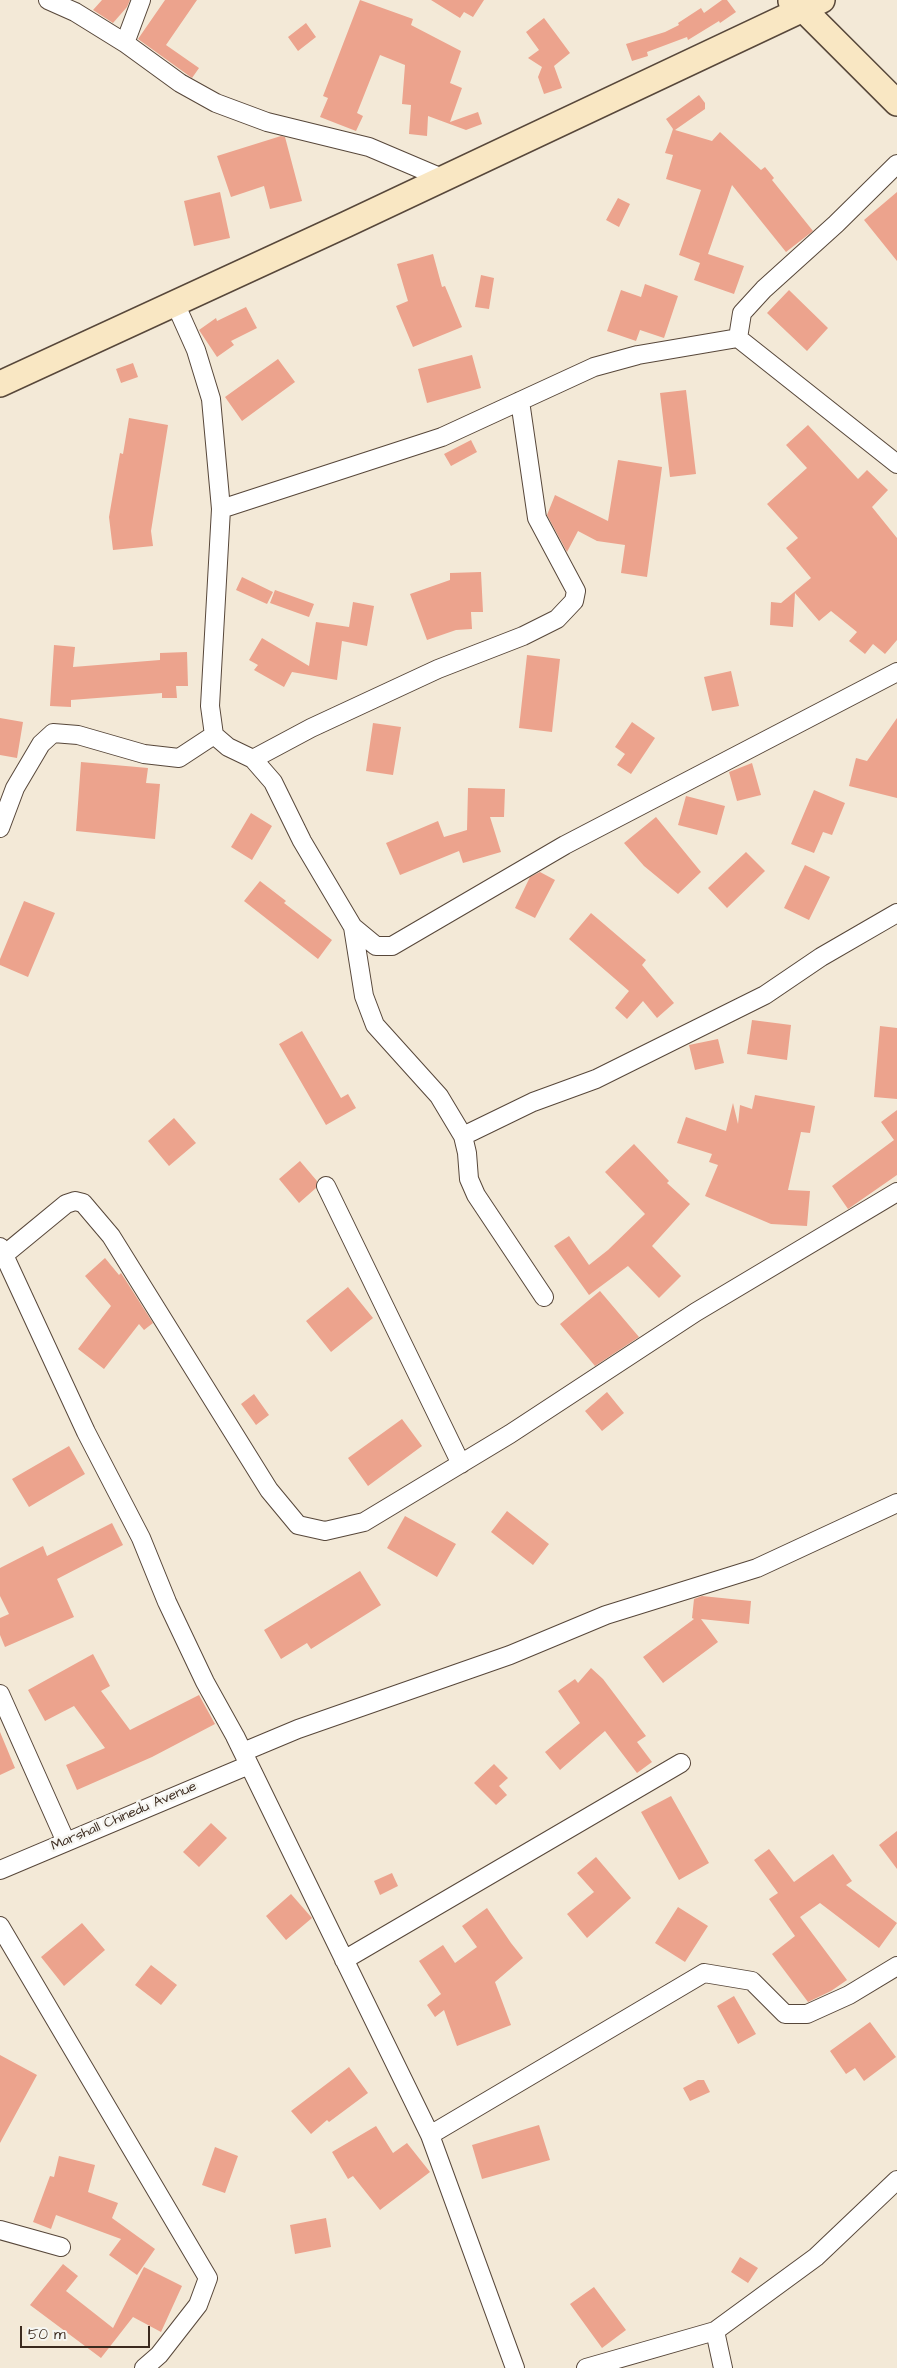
<!DOCTYPE html>
<style>
body{margin:0}
#map{position:relative;width:897px;height:2368px;overflow:hidden;background:#f3e9d7;font-family:"Architects Daughter",sans-serif}
canvas{display:block}
.scale{position:absolute;left:20px;top:2326px;width:130px;height:22px;box-sizing:border-box;border:2px solid #3b2a1e;border-top:0;padding-left:6px;font-size:15px;line-height:18px;white-space:nowrap;color:#3b2a1e;-webkit-text-stroke:4px #f6f6f2;paint-order:stroke}
</style>
<div id="map">
<canvas width="897" height="2368"></canvas>
<div class="scale">50 m</div>
</div>
<script>
const g = document.querySelector('canvas').getContext('2d');
g.lineJoin = 'round';
function fillPath(path, color) {
  g.fillStyle = color;
  g.fill(path, 'evenodd');
}
function shape(rows) {
  const path = new Path2D();
  for (const r of rows) {
    path.moveTo(r[0], r[1]);
    for (let i = 2; i < r.length; i += 2) path.lineTo(r[i], r[i + 1]);
  }
  return path;
}
function strokePath(path, color, width, dash) {
  g.strokeStyle = color;
  g.lineWidth = width;
  g.lineCap = dash ? 'butt' : 'round';
  g.setLineDash(dash || []);
  g.stroke(path);
}
function write(font, color, halo, rows, align = 'center') {
  g.font = font + ' "Architects Daughter",sans-serif';
  g.lineWidth = 5;
  g.setLineDash([]);
  g.textBaseline = 'middle';
  g.strokeStyle = halo;
  g.fillStyle = color;
  for (const [text, x, y, turn = 0] of rows) {
    g.save();
    g.translate(x, y);
    g.rotate((+turn || 0) * Math.PI / 180);
    g.textAlign = isNaN(turn) ? turn : align;
    if (halo) g.strokeText(text, 0, 0);
    g.fillText(text, 0, 0);
    g.restore();
  }
}
fillPath(shape([
 [102,0,130,0,127,7,113,23,93,10],
 [165,0,197,0,166,45,199,68,192,78,138,39],
 [360,0,413,19,411,25,461,51,450,83,462,88,450,122,478,112,482,124,466,130,428,116,427,136,409,134,411,105,402,104,405,65,380,55,357,113,363,116,356,131,320,117,328,98,323,96],
 [431,0,484,0,473,17,464,12,460,18],
 [722,0,727,0,736,12,720,23,719,21,688,40,687,37,647,52,648,56,632,61,626,44,665,32,679,25,678,23,701,8,704,13],
 [544,18,570,53,554,66,562,88,544,94,538,77,542,67,528,58,539,50,526,32],
 [306,23,316,37,298,51,288,37],
 [699,95,705,103,705,109,675,130,712,141,720,132,761,170,765,167,774,178,772,180,813,231,786,252,732,185,708,254,744,266,734,294,694,280,700,263,679,255,701,190,666,179,673,155,665,153,673,129,666,119],
 [281,136,285,137,302,201,270,209,264,186,231,197,217,156],
 [220,192,230,238,194,246,184,201],
 [897,192,897,261,864,220],
 [618,198,630,204,619,227,606,220],
 [433,254,442,287,445,286,462,327,413,347,396,306,408,301,397,264],
 [481,275,494,278,489,309,475,307],
 [645,284,678,296,664,338,640,330,636,341,607,331,621,290,641,297],
 [789,290,828,328,807,351,767,313],
 [246,307,257,328,231,341,234,345,217,357,199,330,216,318,217,321],
 [472,355,481,388,427,403,418,369],
 [278,359,295,382,242,421,225,397],
 [133,363,138,377,121,383,116,369],
 [686,390,696,474,670,477,660,393],
 [129,418,168,425,151,531,153,546,113,550,109,517,120,453,123,454],
 [808,425,858,479,867,470,888,490,872,507,897,538,897,640,885,654,873,644,865,654,849,641,857,632,831,611,819,621,795,593,793,627,770,625,771,602,781,603,811,578,786,548,798,538,767,504,807,468,786,445],
 [471,440,477,452,451,466,444,454],
 [618,460,662,467,647,577,621,573,625,545,597,541,578,531,567,552,547,515,555,495,608,521],
 [481,572,483,612,471,612,472,629,456,630,427,640,410,594,450,580,450,573],
 [242,577,273,592,267,604,236,590],
 [275,590,314,604,309,617,270,603],
 [353,602,374,606,367,646,342,641,337,680,292,672,284,687,254,670,258,665,249,660,262,638,309,666,316,622,349,627],
 [54,645,75,647,73,667,160,660,160,653,187,652,188,686,176,686,177,698,162,698,162,693,71,700,71,707,50,706],
 [527,655,560,659,552,732,519,728],
 [731,671,739,706,712,711,704,677],
 [0,718,23,722,17,758,0,755],
 [897,718,897,798,849,786,856,758,867,761],
 [632,722,655,738,631,774,617,765,625,754,615,747],
 [373,723,401,727,393,775,366,771],
 [81,762,148,768,146,783,160,784,155,839,76,831],
 [752,763,761,795,737,801,729,772],
 [468,788,505,789,504,817,490,817,501,852,463,863,459,851,400,875,386,843,438,821,444,837,467,830],
 [814,790,845,803,832,835,823,832,814,853,791,844],
 [686,796,725,806,717,835,678,825],
 [251,813,272,826,252,860,231,847],
 [656,817,701,872,678,894,644,866,624,843],
 [746,852,765,871,727,908,708,888],
 [805,865,830,877,809,920,784,908],
 [540,872,555,880,535,918,515,908,530,877],
 [260,881,286,901,284,903,332,940,318,959,244,901],
 [24,901,55,913,28,977,0,965,0,959],
 [591,913,646,960,642,965,674,1003,657,1018,643,1001,627,1019,615,1008,629,991,569,939],
 [752,1020,791,1025,787,1060,747,1054],
 [880,1026,897,1028,897,1099,874,1097],
 [302,1031,341,1098,348,1094,356,1108,326,1125,279,1044],
 [718,1039,724,1063,695,1070,689,1045],
 [755,1095,815,1106,810,1133,801,1132,788,1190,810,1191,807,1226,771,1224,705,1196,718,1165,709,1162,712,1154,677,1143,686,1117,726,1131,733,1103,738,1124,740,1105,752,1109],
 [897,1110,897,1175,848,1209,832,1186,894,1140,881,1122],
 [174,1118,196,1143,169,1166,148,1141],
 [634,1144,669,1181,667,1183,690,1204,652,1246,681,1276,659,1298,628,1266,589,1295,554,1246,569,1236,589,1265,608,1250,645,1214,605,1172],
 [300,1161,317,1181,316,1188,299,1203,279,1179],
 [105,1258,119,1275,121,1273,153,1323,144,1330,139,1324,104,1369,78,1349,111,1306,85,1276],
 [348,1287,373,1318,331,1352,306,1321],
 [600,1291,639,1337,595,1366,560,1324],
 [607,1392,624,1413,602,1431,585,1411],
 [254,1394,269,1415,256,1425,241,1404],
 [402,1419,422,1446,368,1486,348,1458],
 [69,1446,85,1474,29,1507,12,1479],
 [507,1511,549,1544,533,1565,491,1532],
 [405,1516,456,1544,437,1577,387,1548],
 [112,1523,123,1545,57,1579,74,1617,5,1647,0,1635,0,1618,9,1614,0,1596,0,1568,43,1546,47,1556],
 [360,1571,381,1605,311,1649,307,1643,281,1659,264,1630],
 [702,1596,751,1601,749,1624,701,1619,718,1642,663,1683,643,1657,694,1619,692,1618,694,1599],
 [93,1654,110,1686,101,1691,130,1730,199,1695,215,1724,152,1757,77,1790,66,1765,105,1748,74,1706,45,1721,28,1690],
 [591,1668,603,1679,646,1736,637,1742,652,1762,637,1773,605,1731,560,1770,545,1752,580,1723,558,1691,575,1679,578,1683],
 [0,1732,15,1768,0,1775],
 [494,1764,508,1778,499,1786,507,1795,496,1805,474,1783],
 [671,1796,709,1863,679,1880,641,1812],
 [211,1823,227,1838,199,1867,183,1852],
 [897,1831,897,1869,879,1845],
 [769,1849,794,1882,833,1854,852,1881,846,1885,897,1923,879,1948,820,1903,800,1917,847,1980,831,1991,808,2002,772,1954,795,1936,769,1899,778,1893,754,1860],
 [596,1857,631,1898,587,1938,567,1914,594,1892,577,1873],
 [392,1873,398,1886,380,1895,374,1881],
 [291,1894,312,1918,286,1940,266,1916],
 [678,1907,708,1926,685,1962,655,1943],
 [487,1908,511,1943,523,1958,495,1982,511,2025,457,2046,444,2010,435,2017,427,2005,441,1994,419,1961,443,1945,455,1963,477,1947,462,1926],
 [82,1923,105,1950,64,1986,41,1957],
 [151,1965,177,1985,161,2005,135,1985],
 [734,1996,756,2034,738,2044,717,2006],
 [870,2022,896,2057,864,2081,855,2068,846,2074,830,2051],
 [0,2055,37,2075,0,2143],
 [349,2067,368,2093,329,2122,327,2120,311,2134,291,2111],
 [698,2080,704,2080,710,2092,690,2101,683,2088],
 [539,2125,550,2160,482,2179,472,2145],
 [376,2126,393,2153,407,2143,430,2172,380,2210,353,2176,348,2179,332,2152],
 [215,2147,238,2156,225,2193,202,2185],
 [59,2156,95,2165,88,2192,118,2203,112,2218,155,2249,137,2275,109,2255,121,2239,56,2215,51,2229,33,2222,50,2176,54,2177],
 [326,2218,331,2247,295,2254,290,2225],
 [740,2257,758,2268,748,2283,731,2272],
 [63,2264,78,2276,66,2291,113,2328,144,2267,182,2286,161,2332,133,2317,101,2358,30,2305],
 [594,2287,626,2330,602,2348,570,2304]
]), '#eca38d');
const street = shape([
 [48,0,75,12,125,43,180,83,216,103,267,122,369,147,442,178],
 [125,43,141,0],
 [175,303,196,350,211,399,221,509,210,706,214,735,228,747,253,759,273,782,302,841,353,927,376,946,392,946,565,845,897,672],
 [738,338,742,313,764,289,836,224,897,164],
 [221,509,442,437,594,367,638,355,738,338,897,464],
 [253,759,311,728,438,669,523,636,557,619,574,601,576,591,537,518,520,401],
 [0,828,15,788,41,744,53,733,78,735,144,754,179,758,214,735],
 [353,927,364,996,375,1025,439,1096,463,1136,467,1153,469,1179,476,1195,544,1297],
 [463,1136,533,1102,596,1079,765,995,821,957,897,913],
 [326,1186,461,1464],
 [0,1247,4,1255,66,1204,75,1201,83,1203,111,1236,269,1490,298,1525,325,1531,364,1522,510,1434,696,1312,897,1192],
 [4,1255,86,1432,141,1538,167,1602,205,1682,235,1736,430,2135,515,2368],
 [0,1694,66,1842],
 [243,1752,298,1729,510,1655,606,1615,757,1568,897,1503],
 [0,1870,249,1765],
 [0,1926,208,2278,198,2305,159,2355,144,2368],
 [344,1960,681,1763],
 [430,2135,704,1973,752,1981,785,2014,807,2014,849,1995,897,1966],
 [0,2230,61,2247],
 [715,2331,723,2368],
 [586,2368,715,2331,816,2257,897,2180]
]);
const secondary = shape([
 [791,1,803,9,897,103],
 [0,384,347,224,822,0]
]);
strokePath(street, '#57473a', 20);
strokePath(secondary, '#57473a', 28);
strokePath(street, '#fff', 18);
strokePath(secondary, '#f9e7c3', 25);
write('14px', '#3b2a1e', '#f6f6f2', [
 ["Marshall Chinedu Avenue",124,1817,-23]
]);
</script>
